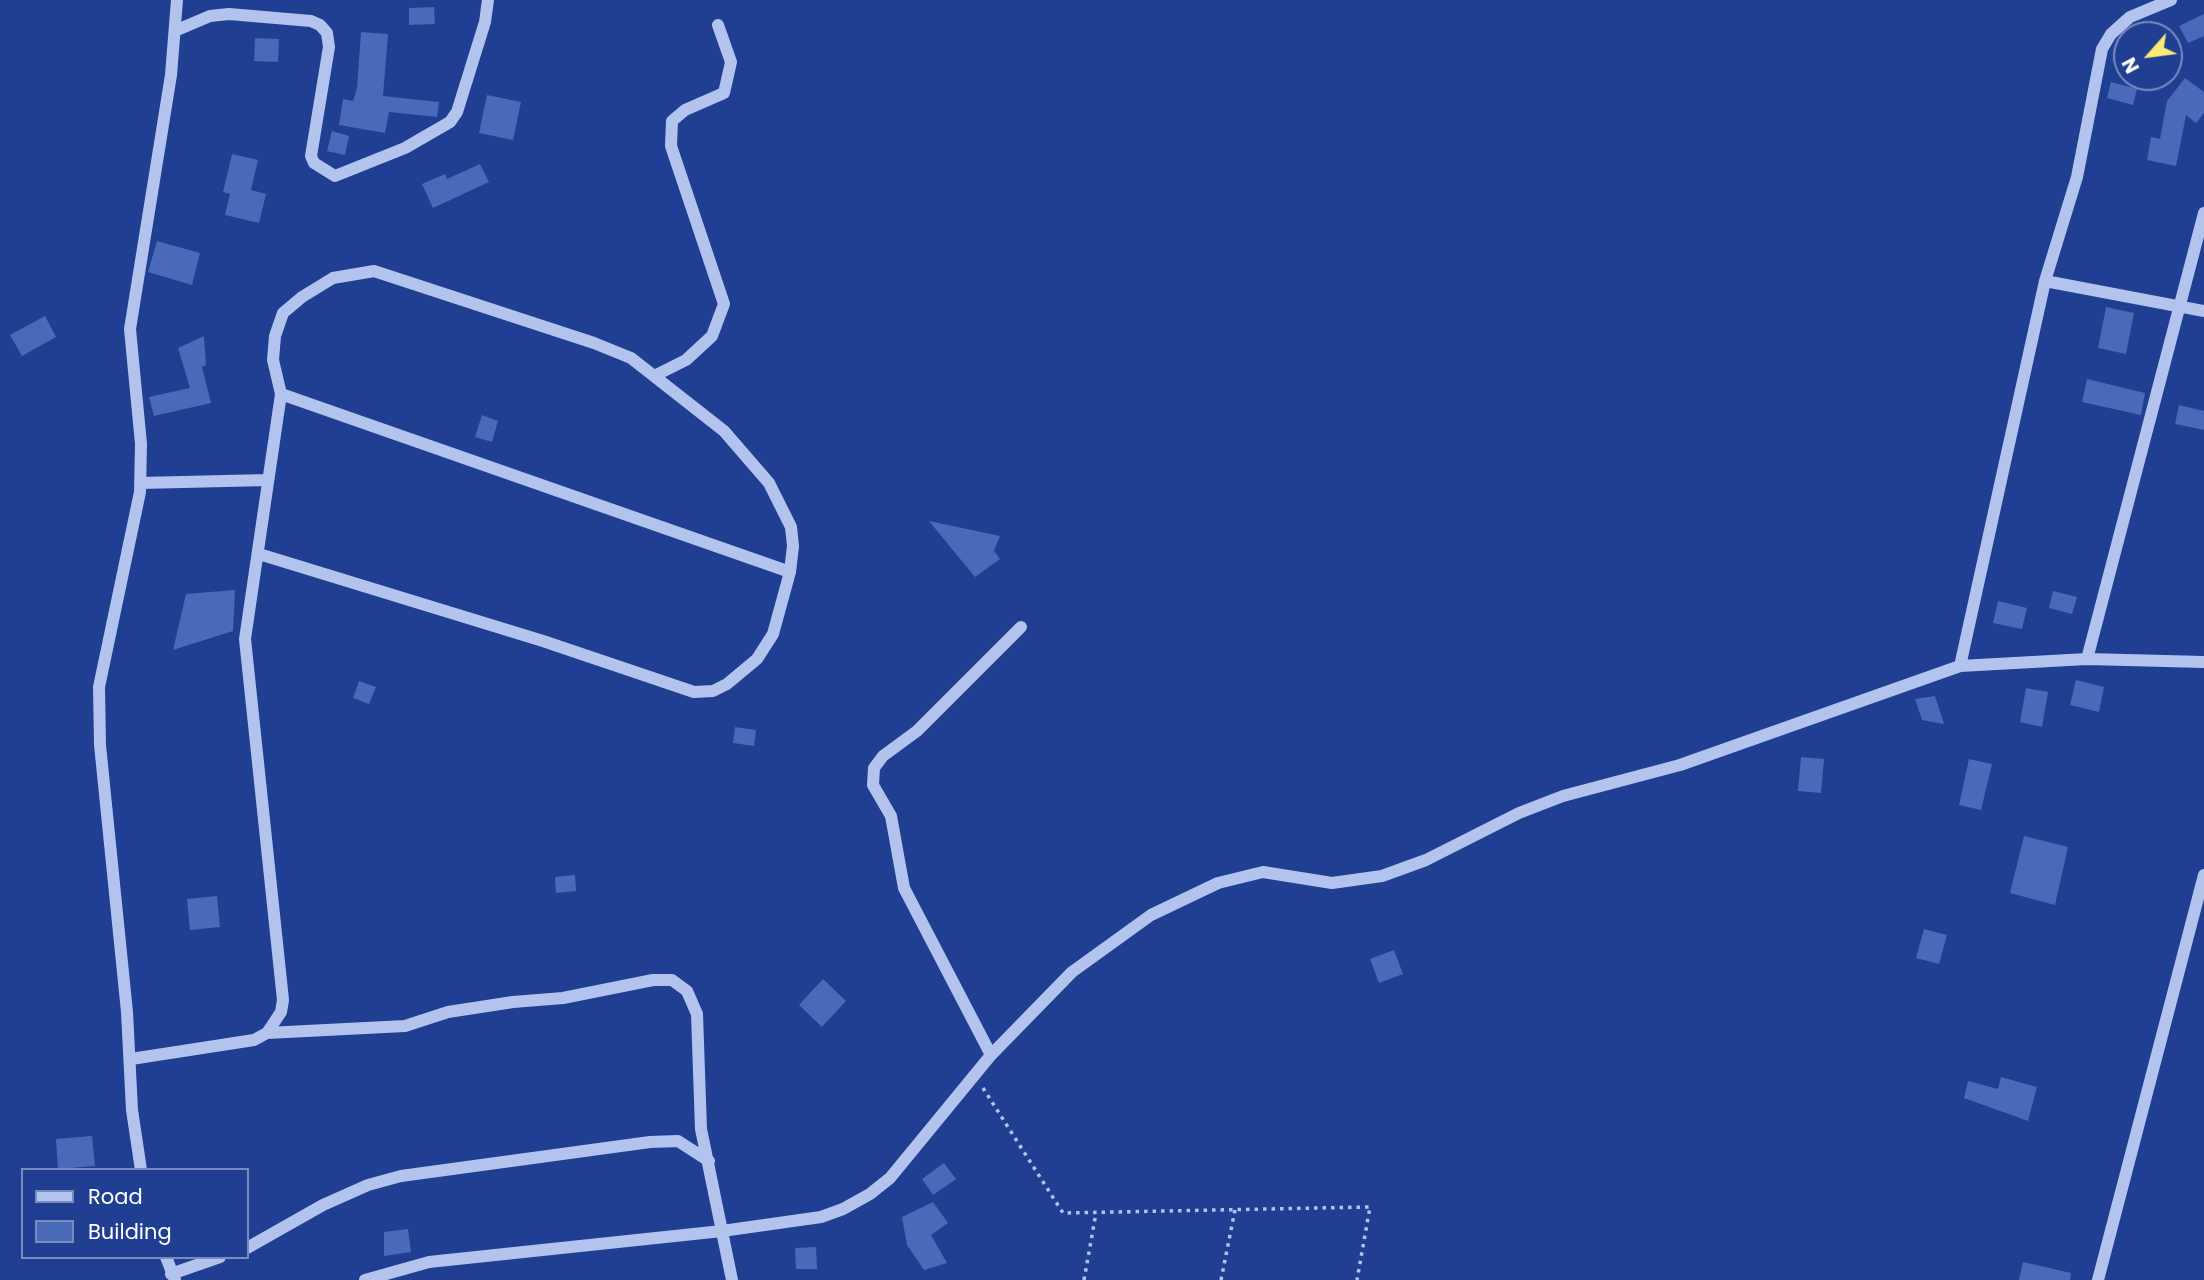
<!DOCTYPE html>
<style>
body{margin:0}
#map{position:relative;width:2204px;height:1280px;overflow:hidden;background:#203f92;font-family:Poppins,sans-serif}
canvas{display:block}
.legend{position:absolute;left:21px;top:1168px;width:228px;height:91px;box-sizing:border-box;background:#203f92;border:2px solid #798cbe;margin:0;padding:9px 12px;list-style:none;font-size:21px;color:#fff}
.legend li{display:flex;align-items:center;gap:14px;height:35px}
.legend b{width:35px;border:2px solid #798cbe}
.north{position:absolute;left:2113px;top:21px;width:70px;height:70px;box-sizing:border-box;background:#203f92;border:2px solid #798cbe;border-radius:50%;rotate:242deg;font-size:19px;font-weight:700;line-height:28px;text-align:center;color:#fff}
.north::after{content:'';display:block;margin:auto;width:24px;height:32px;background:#fae972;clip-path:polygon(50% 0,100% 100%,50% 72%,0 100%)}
</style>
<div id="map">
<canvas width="2204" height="1280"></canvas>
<ul class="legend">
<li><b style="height:9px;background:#b2c3ed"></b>Road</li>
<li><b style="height:19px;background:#4969b9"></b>Building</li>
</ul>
<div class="north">N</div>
</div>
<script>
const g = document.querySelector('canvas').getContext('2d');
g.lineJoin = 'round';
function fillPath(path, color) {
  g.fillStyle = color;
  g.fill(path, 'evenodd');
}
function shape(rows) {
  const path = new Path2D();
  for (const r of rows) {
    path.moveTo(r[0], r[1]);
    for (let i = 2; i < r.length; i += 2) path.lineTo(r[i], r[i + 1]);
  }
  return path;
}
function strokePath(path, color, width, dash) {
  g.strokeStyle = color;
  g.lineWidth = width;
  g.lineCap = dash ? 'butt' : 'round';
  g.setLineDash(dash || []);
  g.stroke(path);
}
fillPath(shape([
 [434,7,435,24,409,25,409,8],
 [2204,14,2204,36,2188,43,2179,26],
 [361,32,388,34,383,96,439,102,437,117,389,112,385,133,339,125,343,99,353,101,357,88],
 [255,38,279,39,278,62,254,61],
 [2185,78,2204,92,2204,113,2196,123,2186,115,2176,166,2147,160,2151,137,2160,139,2167,101],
 [2111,82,2137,89,2133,105,2107,98],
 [487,95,521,102,513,140,479,133],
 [332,131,349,136,345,155,327,151],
 [232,154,258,160,251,190,266,194,259,223,225,215,230,194,223,192],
 [480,164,489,182,433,208,422,184,445,174,447,179],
 [157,241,200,253,192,285,148,272],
 [2106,307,2134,313,2126,354,2098,348],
 [45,316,56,337,22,356,10,335],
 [204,336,206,365,202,367,211,403,154,416,149,397,190,388,178,348],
 [2087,379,2145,393,2141,415,2082,402],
 [2179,405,2204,411,2204,430,2175,424],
 [482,415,498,421,492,442,475,437],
 [929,521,1000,536,994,551,1000,559,975,577],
 [235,590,233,631,173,650,186,594],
 [2053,591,2077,597,2072,614,2049,608],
 [1998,601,2027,608,2022,629,1993,623],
 [2076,680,2104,687,2099,712,2070,705],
 [359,681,376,687,369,704,353,698],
 [2026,688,2048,692,2042,727,2020,722],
 [1935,696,1944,724,1922,720,1915,699],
 [735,727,756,730,754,746,733,743],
 [1801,757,1824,759,1821,793,1798,791],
 [1969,759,1992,764,1981,810,1959,805],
 [2024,836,2068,847,2055,905,2010,893],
 [575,875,576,891,556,893,555,877],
 [217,896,220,927,190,930,187,899],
 [1924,929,1947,935,1939,964,1916,958],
 [1394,950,1403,974,1379,983,1370,959],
 [823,979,846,1001,822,1027,799,1005],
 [2001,1077,2037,1087,2028,1121,1964,1098,1968,1081,1998,1089],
 [92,1136,95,1166,58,1169,56,1139],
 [944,1163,956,1179,933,1195,922,1179],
 [933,1202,948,1223,931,1235,947,1263,924,1270,907,1245,902,1217],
 [408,1229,411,1252,384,1256,384,1232],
 [816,1247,817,1269,796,1269,795,1248],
 [2023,1262,2071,1273,2070,1280,2019,1280]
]), '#4969b9');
strokePath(shape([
 [983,1088,1063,1213,1370,1207,1357,1280],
 [1084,1280,1096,1213],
 [1221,1280,1235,1210]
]), '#b2c3ed', 3.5, [3.5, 5]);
strokePath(shape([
 [177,30,210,16,229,14,311,21,320,25,327,33,329,47,311,156,314,163,335,176,405,148,450,122,457,112,485,22,488,0],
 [2045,281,2204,311],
 [656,375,686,360,712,336,724,304,671,146,672,121,685,110,724,93,731,62,718,25],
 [281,394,790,572],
 [140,483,268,480],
 [2087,659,2204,213],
 [1960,666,2045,281,2077,177,2102,49,2111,34,2130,17,2171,0],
 [267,1033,405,1026,448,1012,513,1002,563,998,653,980,672,980,687,991,697,1014,701,1129,732,1280],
 [991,1055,904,888,891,816,873,785,874,768,883,756,917,731,1021,627],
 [131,1059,254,1040,267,1033,281,1012,283,1000,245,639,281,394,273,360,275,336,283,313,302,297,333,278,374,271,594,343,631,358,724,431,769,483,791,527,793,546,790,572,773,634,757,659,727,684,713,691,694,692,543,641,259,554],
 [141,1170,132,1110,127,1012,100,745,99,687,140,492,141,444,130,329,171,75,177,0],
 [247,1248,323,1205,368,1185,401,1176,650,1142,678,1141,709,1161],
 [166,1257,175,1280],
 [171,1274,220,1257],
 [365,1280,429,1262,722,1231,821,1217,843,1209,870,1194,890,1178,991,1055,1072,972,1151,915,1218,883,1263,872,1332,883,1382,876,1426,860,1519,813,1563,796,1680,765,1960,666,2087,659,2204,662],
 [2098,1280,2204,875]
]), '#b2c3ed', 12);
</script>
